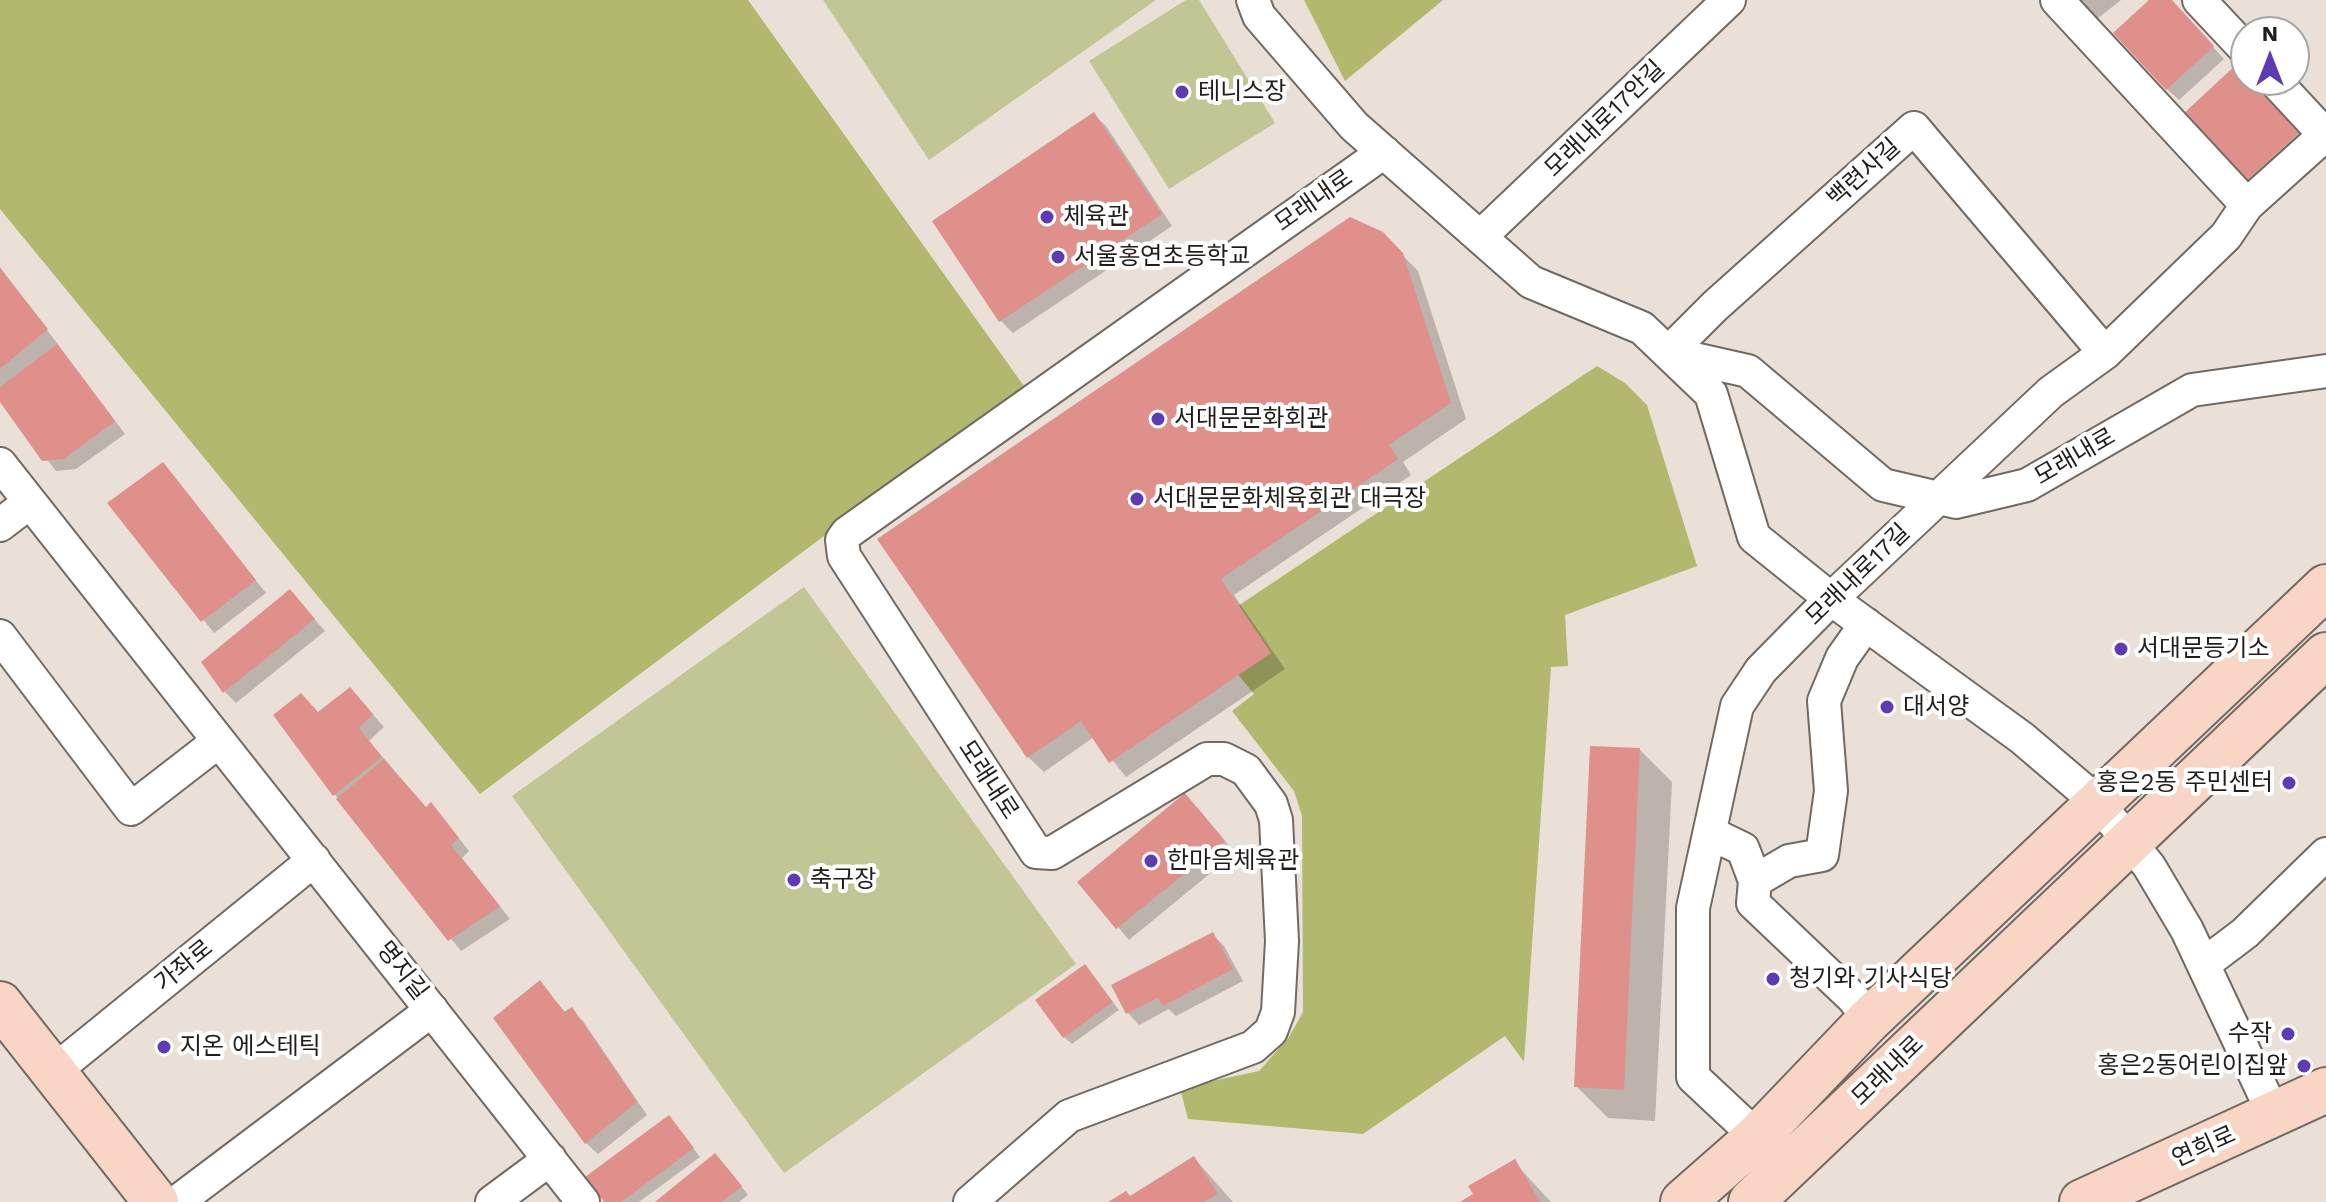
<!DOCTYPE html>
<meta charset="utf-8">
<style>
body{margin:0}
#map{position:relative;width:2326px;height:1202px;overflow:hidden;background:#eae0d8;font-family:"Work Sans",sans-serif}
canvas{display:block}
.north{position:absolute;left:2230px;top:16px;width:80px;height:80px;box-sizing:border-box;background:#fff;border:2px solid #a6a5a4;border-radius:50%;rotate:0deg;font-size:22px;font-weight:700;line-height:32px;text-align:center;color:#211d1b}
.north::after{content:'';display:block;margin:auto;width:28px;height:36px;background:#5e3bb3;clip-path:polygon(50% 0,100% 100%,50% 72%,0 100%)}
</style>
<div id="map">
<canvas width="2326" height="1202"></canvas>
<div class="north">N</div>
</div>
<script>
const g = document.querySelector('canvas').getContext('2d');
g.lineJoin = 'round';
function fillPath(path, color) {
  g.fillStyle = color;
  g.fill(path, 'evenodd');
}
function shape(rows) {
  const path = new Path2D();
  for (const r of rows) {
    path.moveTo(r[0], r[1]);
    for (let i = 2; i < r.length; i += 2) path.lineTo(r[i], r[i + 1]);
  }
  return path;
}
function strokePath(path, color, width, dash) {
  g.strokeStyle = color;
  g.lineWidth = width;
  g.lineCap = dash ? 'butt' : 'round';
  g.setLineDash(dash || []);
  g.stroke(path);
}
function write(font, color, halo, rows, align = 'center') {
  g.font = font + ' "Work Sans","Noto Sans KR",sans-serif';
  g.lineWidth = 8;
  g.setLineDash([]);
  g.textBaseline = 'middle';
  g.strokeStyle = halo;
  g.fillStyle = color;
  for (const [text, x, y, turn = 0] of rows) {
    g.save();
    g.translate(x, y);
    g.rotate((+turn || 0) * Math.PI / 180);
    g.textAlign = isNaN(turn) ? turn : align;
    if (halo) g.strokeText(text, 0, 0);
    g.fillText(text, 0, 0);
    g.restore();
  }
}
fillPath(shape([
 [823,0,1156,0,929,160],
 [1186,0,1199,0,1275,123,1169,189,1089,61],
 [804,587,1076,964,784,1173,512,796]
]), '#c1c694');
fillPath(shape([
 [0,0,748,0,1024,386,480,794,0,209],
 [1304,0,1443,0,1345,81],
 [1597,366,1625,383,1647,405,1697,566,1565,615,1568,666,1551,667,1524,1062,1505,1036,1363,1134,1188,1119,1180,1088,1259,1071,1289,1037,1303,1012,1302,816,1294,791,1232,711,1254,694,1202,630]
]), '#b3b86f');
fillPath(shape([
 [2071,0,2121,0,2092,23],
 [2152,0,2170,0,2224,59,2179,100,2167,89],
 [2246,72,2246,80,2254,80,2312,143,2257,193,2246,182],
 [1094,115,1106,126,1172,226,1013,333,1001,321,935,221],
 [1382,234,1418,271,1466,419,1403,462,1411,475,1234,595,1285,669,1126,777,1094,737,1044,772,1028,757],
 [0,267,125,434,76,469,56,471,0,398],
 [163,464,266,593,214,633,110,503],
 [301,604,325,631,236,703,225,692],
 [361,701,384,727,369,741,427,809,442,817,469,851,462,858,510,919,461,951,335,795,318,714],
 [1640,750,1672,782,1655,1121,1608,1118,1576,1086],
 [1197,807,1235,853,1129,940,1080,882],
 [1213,935,1224,946,1243,981,1176,1016,1169,1009,1139,1025,1128,1013],
 [1085,967,1119,1010,1072,1044,1064,1037],
 [540,983,566,1013,572,1010,583,1021,647,1115,598,1154,586,1143],
 [676,1125,700,1157,639,1202,607,1202],
 [1194,1158,1233,1202,1112,1202,1131,1198],
 [1514,1162,1551,1202,1464,1202],
 [723,1163,748,1195,739,1202,659,1202]
]), '#0003');
fillPath(shape([
 [2149,0,2172,0,2214,46,2166,90,2113,33],
 [2239,62,2246,70,2246,80,2256,80,2302,130,2244,183,2181,116],
 [1094,112,1162,214,999,322,932,221],
 [1350,217,1383,232,1403,253,1451,403,1389,445,1398,459,1221,579,1271,653,1109,763,1081,721,1027,758,877,539],
 [0,268,48,329,0,369],
 [57,344,115,421,64,459,42,461,0,402,0,387],
 [163,462,256,580,201,622,107,503],
 [290,589,315,619,223,693,201,662],
 [350,687,373,714,359,728,382,757,333,796,273,715,301,693,318,712],
 [1590,746,1640,748,1624,1090,1574,1087],
 [384,759,426,807,431,802,459,838,451,845,500,906,448,941,336,799],
 [1185,793,1225,841,1116,929,1077,882],
 [1213,932,1233,969,1163,1006,1158,998,1126,1014,1111,985],
 [1085,964,1113,1002,1063,1038,1035,1000],
 [540,980,564,1012,572,1007,637,1102,585,1144,493,1018],
 [669,1115,694,1148,621,1202,604,1202,585,1177],
 [715,1153,742,1186,722,1202,655,1202],
 [1194,1156,1218,1194,1204,1202,1108,1202,1126,1191,1130,1196],
 [1515,1159,1540,1202,1460,1202,1473,1194,1468,1186]
]), '#df908a');
const street = shape([
 [1253,0,1259,16,1354,126,1531,282,1642,328,1711,394,1754,537,1831,599,2022,738,2096,801,2149,866,2187,930,2274,1115],
 [2057,0,2247,205],
 [2199,0,2246,50],
 [2274,80,2326,136],
 [1480,237,1729,0],
 [1668,353,1748,371,1883,485,1956,502,2027,485,2192,390,2326,371],
 [1668,353,1715,306,1914,128,2105,353],
 [0,464,583,1202],
 [0,525,30,502],
 [0,636,131,809,219,741],
 [1710,833,1743,849,1755,881,1753,903,1854,999,1869,1020],
 [1755,881,1789,861,1822,855,1831,791,1824,701,1842,658,1866,624],
 [2204,964,2245,933,2326,854],
 [53,1072,314,860],
 [1757,1137,1693,1077,1693,908,1737,706,1761,670,1831,599,2051,392,2105,353,2226,236,2247,205,2326,134],
 [177,1202,432,1010],
 [492,1202,550,1159],
 [970,1202,1069,1116,1253,1047,1271,1031,1278,1012,1282,941,1276,820,1271,804,1246,770,1224,759,1207,759,1052,853,1036,852,844,556,842,540,847,533,1384,152]
]);
const secondary = shape([
 [0,1004,156,1202],
 [1683,1202,1757,1137,1869,1020,2326,587],
 [1751,1202,2326,655],
 [2082,1202,2326,1090]
]);
strokePath(street, '#716962', 36);
strokePath(secondary, '#716962', 48);
strokePath(street, '#fff', 32);
strokePath(secondary, '#f8d5c4', 44);
for (const [x, y, r, color] of [
 [1182,92,8,"#5e3bb3"],
 [1047,217,8,"#5e3bb3"],
 [1058,257,8,"#5e3bb3"],
 [1158,419,8,"#5e3bb3"],
 [1137,499,8,"#5e3bb3"],
 [2121,649,8,"#5e3bb3"],
 [1887,707,8,"#5e3bb3"],
 [2289,783,8,"#5e3bb3"],
 [1151,861,8,"#5e3bb3"],
 [794,880,8,"#5e3bb3"],
 [1773,979,8,"#5e3bb3"],
 [2288,1034,8,"#5e3bb3"],
 [164,1047,8,"#5e3bb3"],
 [2304,1066,8,"#5e3bb3"]
]) {
  const dot = new Path2D();
  dot.arc(x, y, r, 0, 2 * Math.PI);
  g.fillStyle = color;
  g.fill(dot);
  strokePath(dot, '#fff', 3);
}
write('24px', '#211d1b', '#fff', [
 ["테니스장",1198,92],
 ["체육관",1063,217],
 ["서울홍연초등학교",1074,257],
 ["서대문문화회관",1174,419],
 ["서대문문화체육회관 대극장",1153,499],
 ["서대문등기소",2137,649],
 ["대서양",1903,707],
 ["홍은2동 주민센터",2273,783,"right"],
 ["한마음체육관",1167,861],
 ["축구장",810,880],
 ["청기와 기사식당",1789,979],
 ["수작",2272,1034,"right"],
 ["지온 에스테틱",180,1047],
 ["홍은2동어린이집앞",2288,1066,"right"]
], 'left');
write('24px', '#211d1b', '#fff', [
 ["모래내로17안길",1605,119,-44],
 ["백련사길",1864,173,-42],
 ["모래내로",1314,201,-35],
 ["모래내로",2075,457,-30],
 ["모래내로17길",1858,575,-44],
 ["모래내로",988,780,57],
 ["가좌로",184,966,-39],
 ["명지길",402,971,52],
 ["모래내로",1888,1071,-44],
 ["연희로",2204,1147,-24]
]);
</script>
